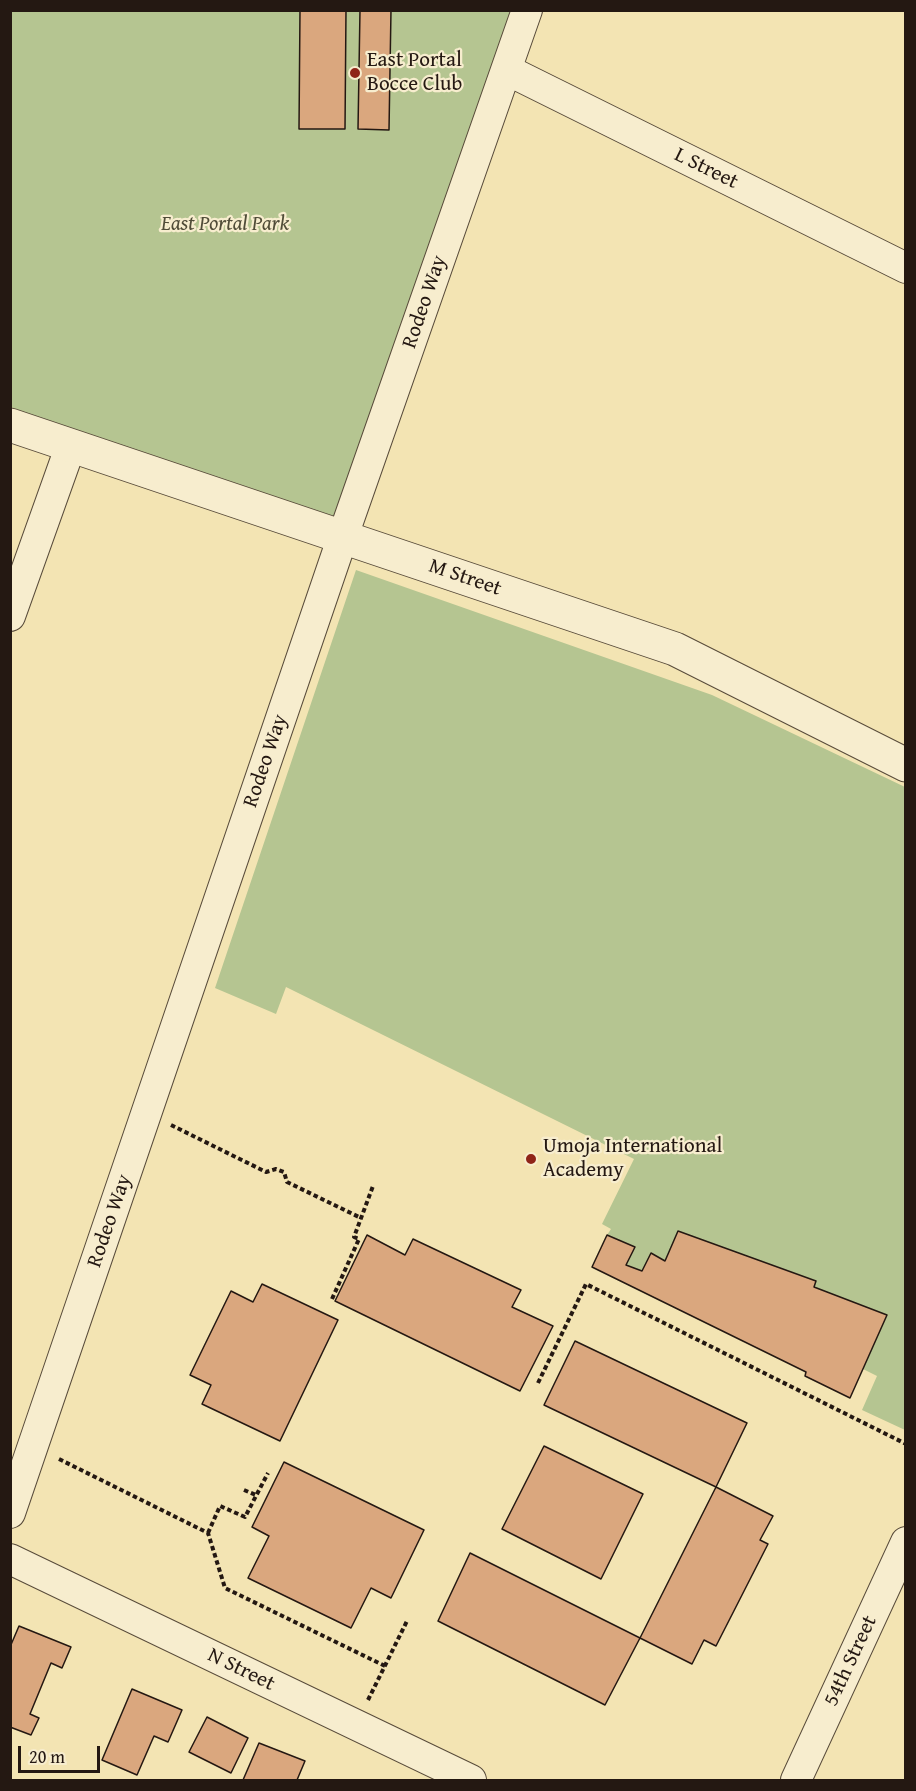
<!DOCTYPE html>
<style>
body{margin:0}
#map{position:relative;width:916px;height:1791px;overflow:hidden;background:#f3e4b3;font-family:"Gentium Book Plus",serif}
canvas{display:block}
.frame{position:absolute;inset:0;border:12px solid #241812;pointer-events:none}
.scale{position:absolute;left:18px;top:1746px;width:82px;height:27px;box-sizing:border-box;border:3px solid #241812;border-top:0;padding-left:8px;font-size:18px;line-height:21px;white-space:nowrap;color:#241812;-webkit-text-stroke:4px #f7edce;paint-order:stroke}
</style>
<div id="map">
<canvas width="916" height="1791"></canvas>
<div class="frame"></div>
<div class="scale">20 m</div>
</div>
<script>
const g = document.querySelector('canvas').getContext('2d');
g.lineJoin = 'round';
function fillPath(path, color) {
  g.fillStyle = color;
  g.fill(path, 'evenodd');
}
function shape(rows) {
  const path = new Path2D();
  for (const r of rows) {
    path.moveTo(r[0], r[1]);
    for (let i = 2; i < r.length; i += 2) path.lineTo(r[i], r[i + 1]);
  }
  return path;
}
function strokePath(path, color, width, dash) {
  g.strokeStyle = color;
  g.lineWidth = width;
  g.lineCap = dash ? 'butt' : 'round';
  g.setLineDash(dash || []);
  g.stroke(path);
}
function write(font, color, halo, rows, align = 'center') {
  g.font = font + ' "Gentium Book Plus",serif';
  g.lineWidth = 4.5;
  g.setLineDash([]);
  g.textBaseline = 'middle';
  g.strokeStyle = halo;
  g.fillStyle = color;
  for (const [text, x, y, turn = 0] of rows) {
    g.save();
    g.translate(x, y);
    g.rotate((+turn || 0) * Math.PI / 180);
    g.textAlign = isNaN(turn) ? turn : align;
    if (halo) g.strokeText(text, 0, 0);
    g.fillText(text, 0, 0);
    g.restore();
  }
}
fillPath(shape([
 [10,11,527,11,343,536,11,407],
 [356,570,712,695,905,787,905,1430,862,1410,877,1376,863,1369,886,1315,814,1287,816,1281,678,1231,665,1261,651,1253,642,1271,626,1265,635,1247,607,1235,611,1229,602,1224,634,1159,286,987,276,1014,215,988]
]), '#b5c591');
const building = shape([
 [300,10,346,10,345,129,299,129,300,10],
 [360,10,391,10,389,130,358,129,360,10],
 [678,1231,816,1281,814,1287,887,1315,850,1398,805,1376,806,1372,592,1267,607,1235,635,1247,626,1265,642,1271,651,1253,665,1261,678,1231],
 [367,1235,405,1255,413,1239,521,1290,512,1307,553,1326,520,1391,335,1301,367,1235],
 [262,1284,338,1320,280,1441,202,1404,211,1385,190,1375,231,1291,253,1302,262,1284],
 [575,1341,747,1423,716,1487,544,1405,575,1341],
 [544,1446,643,1494,601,1579,502,1529,544,1446],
 [284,1462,424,1530,391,1598,371,1588,351,1628,248,1578,269,1536,252,1527,284,1462],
 [716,1487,773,1516,760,1540,768,1544,716,1646,704,1640,692,1664,640,1638,716,1487],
 [470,1553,640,1638,605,1705,438,1621,470,1553],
 [19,1626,71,1647,62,1668,51,1663,30,1714,39,1718,31,1735,10,1727,10,1647,19,1626],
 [132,1689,182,1710,168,1742,154,1736,137,1775,102,1760,132,1689],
 [207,1717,248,1738,231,1773,189,1752,207,1717],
 [259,1743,305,1761,297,1780,243,1780,259,1743]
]);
fillPath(building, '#daa77e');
strokePath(building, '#241812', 1.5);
const minor = shape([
 [507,70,906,268],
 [10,616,71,445],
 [10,1513,343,536,527,10],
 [10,1559,471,1780],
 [796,1780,906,1542]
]);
const tertiary = shape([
 [10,425,675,649,906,765]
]);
strokePath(minor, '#584b3a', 32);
strokePath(tertiary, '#584b3a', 35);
strokePath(shape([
 [171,1125,266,1172,276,1169,284,1172,287,1182,361,1218],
 [332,1299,359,1239,354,1237,373,1186],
 [538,1383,586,1284,906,1444],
 [59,1459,208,1533,225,1588,385,1666],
 [244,1490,256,1495],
 [208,1533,220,1506,245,1517,268,1473],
 [368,1700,407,1621]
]), '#241812', 4, [4.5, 3]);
strokePath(minor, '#f7edce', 30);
strokePath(tertiary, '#f7edce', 33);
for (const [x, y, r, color] of [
 [355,73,6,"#8f2418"],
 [531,1159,6,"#8f2418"]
]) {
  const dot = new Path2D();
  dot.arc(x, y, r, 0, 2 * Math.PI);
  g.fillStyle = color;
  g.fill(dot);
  strokePath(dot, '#f7edce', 2);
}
write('21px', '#241812', '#f7edce', [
 ["East Portal",367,61],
 ["Bocce Club",367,85],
 ["Umoja International",543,1147],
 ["Academy",543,1171]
], 'left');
write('21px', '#241812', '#f7edce', [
 ["L Street",706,169,26],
 ["Rodeo Way",425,302,-71],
 ["M Street",465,578,19],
 ["Rodeo Way",266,761,-71],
 ["Rodeo Way",110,1221,-71],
 ["54th Street",851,1661,-65],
 ["N Street",241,1670,26]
]);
write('italic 21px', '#504c38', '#f7edce', [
 ["East Portal Park",225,225]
]);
</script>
